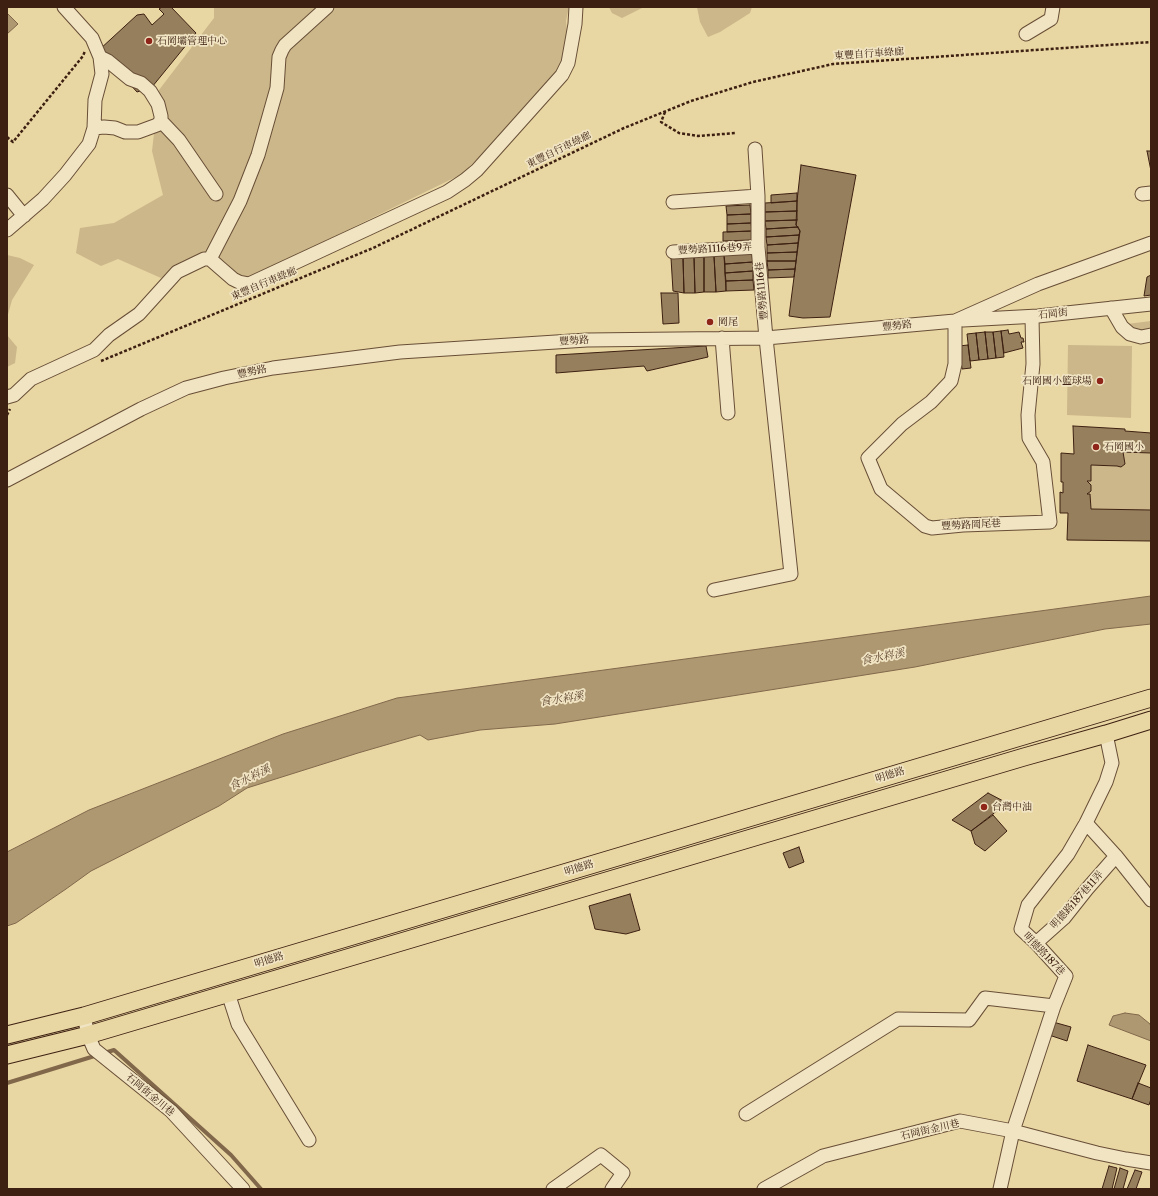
<!DOCTYPE html>
<meta charset="utf-8">
<style>
body{margin:0}
#map{position:relative;width:1158px;height:1196px;overflow:hidden;background:#e8d6a3;font-family:"Libre Caslon Text",serif}
canvas{display:block}
.frame{position:absolute;inset:0;border:8px solid #3d2011;pointer-events:none}
</style>
<div id="map">
<canvas width="1158" height="1196"></canvas>
<div class="frame"></div>
</div>
<script>
const g = document.querySelector('canvas').getContext('2d');
g.lineJoin = 'round';
function fillPath(path, color) {
  g.fillStyle = color;
  g.fill(path, 'evenodd');
}
function shape(rows) {
  const path = new Path2D();
  for (const r of rows) {
    path.moveTo(r[0], r[1]);
    for (let i = 2; i < r.length; i += 2) path.lineTo(r[i], r[i + 1]);
  }
  return path;
}
function strokePath(path, color, width, dash) {
  g.strokeStyle = color;
  g.lineWidth = width;
  g.lineCap = dash ? 'butt' : 'round';
  g.setLineDash(dash || []);
  g.stroke(path);
}
function write(font, color, halo, rows, align = 'center') {
  g.font = font + ' "Libre Caslon Text","Noto Serif TC",serif';
  g.lineWidth = 3.5;
  g.setLineDash([]);
  g.textBaseline = 'middle';
  g.strokeStyle = halo;
  g.fillStyle = color;
  for (const [text, x, y, turn = 0] of rows) {
    g.save();
    g.translate(x, y);
    g.rotate((+turn || 0) * Math.PI / 180);
    g.textAlign = isNaN(turn) ? turn : align;
    if (halo) g.strokeText(text, 0, 0);
    g.fillText(text, 0, 0);
    g.restore();
  }
}
fillPath(shape([
 [214,7,569,7,566,21,568,43,563,61,555,77,510,126,462,174,249,278,235,272,224,261,207,255,183,263,161,278,118,259,101,266,76,253,80,228,114,223,163,195,152,151,159,90,214,18],
 [609,7,644,7,622,18,612,13],
 [697,7,752,7,750,13,739,20,720,32,708,37,700,22],
 [7,255,20,258,34,265,12,300,7,318],
 [1151,321,1151,331,1133,331,1127,324],
 [7,335,17,347,15,363,7,367],
 [1068,345,1132,346,1131,418,1067,415],
 [1123,452,1151,453,1151,462,1150,464,1151,467,1151,510,1091,509,1090,495,1087,494,1091,488,1091,485,1087,481,1091,481,1091,465,1117,466,1121,467,1125,464]
]), '#cbb78a');
const water = shape([
 [7,13,18,24,7,34,7,13],
 [1151,596,1151,624,1105,629,915,667,555,724,480,730,428,740,420,735,358,753,247,788,219,806,91,871,66,889,16,923,7,926,7,852,89,810,283,734,397,698,1151,596],
 [1125,1013,1139,1015,1150,1024,1151,1026,1151,1041,1109,1025,1113,1016,1125,1013]
]);
fillPath(water, '#ae9871');
strokePath(water, '#81684b', 1);
strokePath(shape([
 [7,1083,114,1050,231,1155,261,1189]
]), '#81684b', 4);
const building = shape([
 [162,7,171,7,196,33,152,87,137,92,99,50,137,15,144,14,152,25,164,14,159,9,162,7],
 [1147,151,1151,151,1151,171,1147,151],
 [801,165,856,175,830,317,803,318,789,316,800,231,796,225,797,201,801,165],
 [797,193,797,201,771,203,771,195,797,193],
 [797,201,797,211,765,212,765,203,797,201],
 [750,205,751,214,727,215,726,206,750,205],
 [797,211,797,220,765,221,765,212,797,211],
 [751,214,751,223,727,224,727,215,751,214],
 [797,220,796,225,798,227,766,229,765,221,797,220],
 [751,223,752,231,727,232,727,224,751,223],
 [798,227,800,231,799,235,766,237,766,229,798,227],
 [752,231,752,240,723,241,723,232,752,231],
 [799,235,798,243,767,245,766,237,799,235],
 [798,243,797,252,767,253,767,245,798,243],
 [797,252,796,261,767,261,767,253,797,252],
 [752,254,753,262,725,264,724,255,752,254],
 [724,255,726,291,716,292,714,256,724,255],
 [704,256,704,292,695,293,694,257,704,256],
 [704,256,714,256,716,292,704,292,704,256],
 [694,257,695,293,684,293,683,258,694,257],
 [671,258,683,258,684,293,673,291,671,258],
 [767,261,796,261,795,269,768,270,767,261],
 [753,262,753,271,725,273,725,264,753,262],
 [795,269,794,277,768,278,768,270,795,269],
 [753,271,753,280,726,281,725,273,753,271],
 [1151,275,1151,295,1144,296,1147,277,1151,275],
 [753,280,754,290,726,291,726,281,753,280],
 [661,293,678,293,679,323,663,324,661,293],
 [1008,330,1009,334,1019,332,1021,338,1023,338,1024,342,1021,342,1023,348,1004,353,1001,331,1008,330],
 [1001,331,1004,357,996,358,993,332,1001,331],
 [985,332,993,332,996,358,988,359,985,332],
 [985,332,988,359,979,360,976,333,985,332],
 [976,333,979,360,970,361,967,334,976,333],
 [968,345,971,368,962,369,959,346,968,345],
 [706,346,708,357,647,371,644,366,556,373,556,355,706,346],
 [1073,426,1125,429,1125,431,1151,433,1151,453,1123,452,1125,464,1121,467,1117,466,1091,465,1091,481,1087,481,1091,485,1091,491,1087,494,1090,494,1091,509,1151,510,1151,541,1067,540,1068,513,1060,513,1060,492,1063,493,1063,482,1061,482,1061,453,1074,454,1073,426],
 [988,793,1007,803,971,831,952,820,988,793],
 [993,815,1007,831,985,851,975,844,971,831,993,815],
 [799,847,804,862,789,868,783,853,799,847],
 [630,894,640,930,626,934,595,929,589,906,630,894],
 [1053,1022,1071,1027,1067,1041,1049,1035,1053,1022],
 [1088,1045,1146,1065,1132,1099,1077,1081,1088,1045],
 [1138,1083,1151,1088,1151,1099,1149,1105,1132,1099,1138,1083],
 [1109,1166,1117,1168,1112,1189,1102,1189,1109,1166],
 [1120,1168,1128,1171,1123,1189,1114,1189,1120,1168],
 [1135,1170,1142,1172,1136,1189,1127,1189,1135,1170]
]);
fillPath(building, '#967f5d');
strokePath(building, '#3d2011', 1);
const minor = shape([
 [1026,34,1051,19,1053,7],
 [161,121,179,140,216,194],
 [94,128,104,127,115,128,125,132,138,132,157,125,161,121,161,116,158,104,150,91,141,83,130,79,108,61,100,57],
 [1142,194,1151,193],
 [7,195,24,216],
 [673,202,758,196],
 [7,230,43,199,65,175,89,144,94,128,95,100,102,74,100,57,92,38,64,7],
 [673,252,758,247],
 [210,259,240,201,258,155,277,88,279,57,282,50,285,45,327,7],
 [1111,308,1122,327,1130,334,1141,337,1151,335],
 [963,320,1038,316,1151,304],
 [955,321,955,364,951,381,931,402,902,424,868,458,881,489,925,526,932,528,963,525,1050,522,1043,462,1029,438,1028,415,1033,364,1032,317],
 [722,338,728,413],
 [7,397,14,395,31,379,94,350,109,335,139,314,177,272,204,259,210,259,233,279,239,282,249,284,447,192,465,180,477,170,562,75,568,63,575,24,576,7],
 [7,480,141,409,186,388,224,378,273,368,400,352,587,340,766,338,955,321,1038,284,1151,243],
 [714,590,791,574,766,338,758,247,758,196,755,149],
 [1086,823,1116,856,1151,900],
 [1036,943,1064,918,1087,889,1116,856],
 [228,993,238,1024,309,1140],
 [84,1016,88,1035,94,1049,171,1111,243,1189],
 [746,1114,898,1019,969,1020,985,998,1054,1006],
 [553,1189,601,1155,623,1173,612,1189],
 [764,1189,823,1156,960,1121,1013,1131,1097,1153,1126,1159,1151,1163],
 [1000,1189,1013,1131,1054,1006,1066,976,1036,943,1021,929,1028,905,1068,854,1086,823,1106,782,1112,763,1106,734]
]);
const major = shape([
 [7,1035,84,1016,1151,698],
 [7,1055,88,1035,1024,757,1106,734,1151,720]
]);
strokePath(minor, '#684e36', 15);
strokePath(major, '#3d2011', 19);
strokePath(shape([
 [665,112,661,122,679,133,698,136,736,133],
 [7,137,13,142,83,56,85,51],
 [101,361,373,248,624,128,691,101,753,82,833,64,1151,42],
 [7,415,10,409]
]), '#3d2011', 2.5, [3, 2]);
strokePath(minor, '#f0e4c3', 13);
strokePath(major, '#e8d6a3', 17);
for (const [x, y, r, color] of [
 [149,41,4,"#8f2418"],
 [710,322,4,"#8f2418"],
 [1100,381,4,"#8f2418"],
 [1096,447,4,"#8f2418"],
 [984,807,4,"#8f2418"]
]) {
  const dot = new Path2D();
  dot.arc(x, y, r, 0, 2 * Math.PI);
  g.fillStyle = color;
  g.fill(dot);
  strokePath(dot, '#f0e4c3', 1.5);
}
write('10px', '#3d2011', '#f0e4c3', [
 ["石岡壩管理中心",157,41],
 ["岡尾",718,322],
 ["石岡國小籃球場",1092,381,"right"],
 ["石岡國小",1104,447],
 ["台灣中油",992,807]
], 'left');
write('10px', '#3d2011', '#f0e4c3', [
 ["東豐自行車綠廊",869,54,-4],
 ["東豐自行車綠廊",559,150,-26],
 ["豐勢路1116巷9弄",715,249,-3],
 ["東豐自行車綠廊",264,284,-23],
 ["豐勢路1116巷",762,291,-95],
 ["石岡街",1053,314,-6],
 ["豐勢路",897,326,-6],
 ["豐勢路",574,341,-3],
 ["豐勢路",252,372,-12],
 ["豐勢路岡尾巷",971,525,-3],
 ["明德路",890,775,-17],
 ["明德路",579,868,-17],
 ["明德路187巷11弄",1077,900,-48],
 ["明德路187巷",1044,954,46],
 ["明德路",269,960,-17],
 ["石岡街金川巷",150,1095,40],
 ["石岡街金川巷",930,1130,-13]
]);
write('italic 11px', '#5f442e', '#f0e4c3', [
 ["食水嵙溪",883,657,-11],
 ["食水嵙溪",562,699,-8],
 ["食水嵙溪",250,778,-26]
]);
</script>
